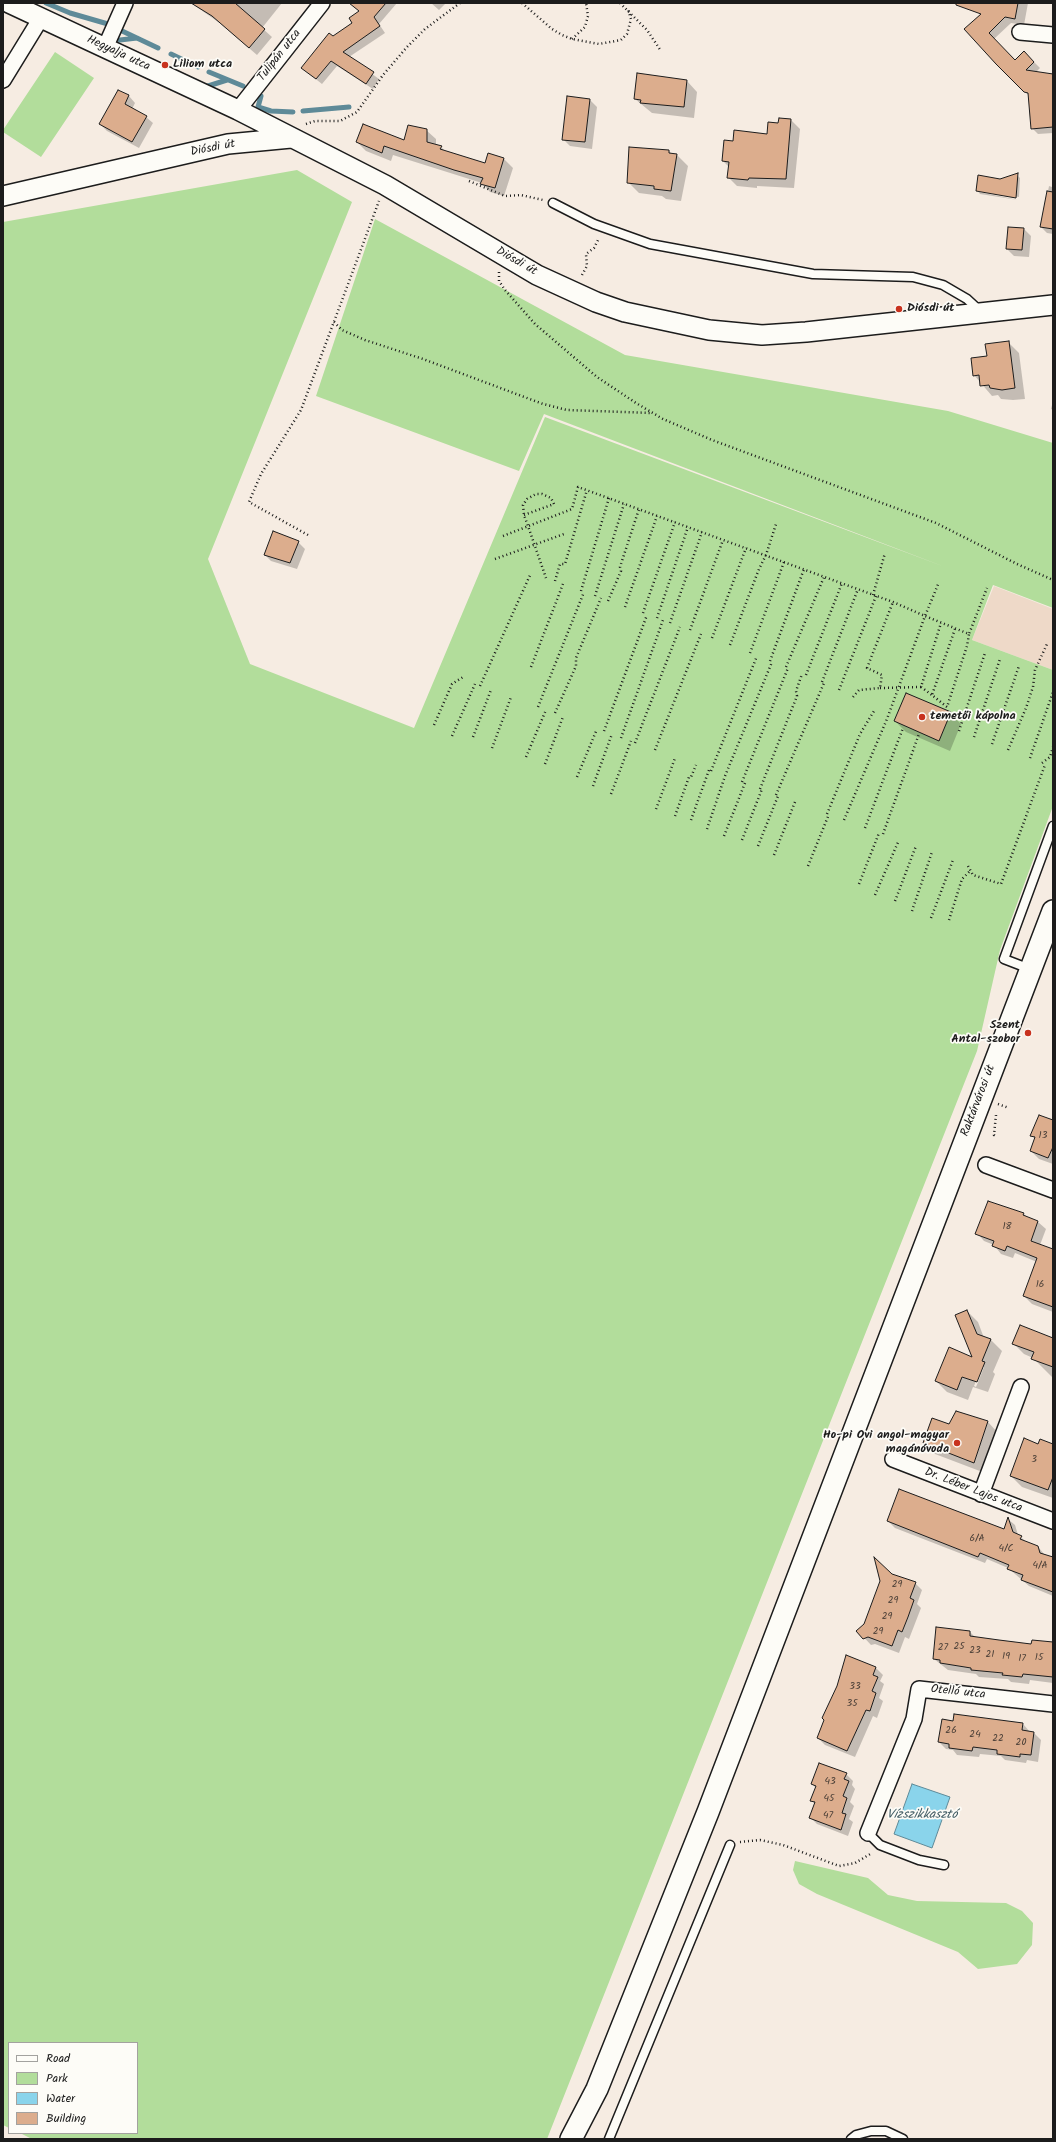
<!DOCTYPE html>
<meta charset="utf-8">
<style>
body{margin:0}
#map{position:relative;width:1056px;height:2142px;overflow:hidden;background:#f6ece2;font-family:Kalam,sans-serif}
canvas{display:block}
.frame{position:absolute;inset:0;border:4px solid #1c1c1c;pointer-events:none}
.legend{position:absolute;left:8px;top:2042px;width:130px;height:92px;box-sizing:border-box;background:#fdfcf7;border:1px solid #a3a29f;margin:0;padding:5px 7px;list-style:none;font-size:12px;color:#1c1c1c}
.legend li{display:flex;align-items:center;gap:8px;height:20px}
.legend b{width:20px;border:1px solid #a3a29f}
</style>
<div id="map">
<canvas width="1056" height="2142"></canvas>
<div class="frame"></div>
<ul class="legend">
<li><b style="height:5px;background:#fdfcf7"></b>Road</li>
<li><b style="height:11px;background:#b2dd9b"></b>Park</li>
<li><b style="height:11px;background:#8ad4eb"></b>Water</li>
<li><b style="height:11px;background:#dcad8d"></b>Building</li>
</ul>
</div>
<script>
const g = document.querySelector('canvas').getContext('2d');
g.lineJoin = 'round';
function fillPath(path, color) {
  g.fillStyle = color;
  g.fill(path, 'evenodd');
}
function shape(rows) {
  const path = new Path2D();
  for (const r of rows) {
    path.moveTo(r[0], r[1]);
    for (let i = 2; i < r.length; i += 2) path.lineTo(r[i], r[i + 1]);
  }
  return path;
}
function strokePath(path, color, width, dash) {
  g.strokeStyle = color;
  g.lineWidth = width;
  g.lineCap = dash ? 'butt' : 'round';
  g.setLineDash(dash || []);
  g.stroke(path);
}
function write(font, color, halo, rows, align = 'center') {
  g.font = font + ' Kalam,sans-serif';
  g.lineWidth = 3.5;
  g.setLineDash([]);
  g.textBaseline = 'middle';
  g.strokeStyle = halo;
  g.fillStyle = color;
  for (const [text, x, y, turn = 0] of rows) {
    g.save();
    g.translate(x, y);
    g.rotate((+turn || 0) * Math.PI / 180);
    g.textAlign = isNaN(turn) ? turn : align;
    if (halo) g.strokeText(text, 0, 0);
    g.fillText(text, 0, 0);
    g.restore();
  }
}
fillPath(shape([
 [994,586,1053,609,1053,670,972,640]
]), '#eed9c8');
fillPath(shape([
 [55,52,94,78,41,157,3,132,3,130],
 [297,170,352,202,208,559,250,664,414,728,545,417,945,567,544,414,519,471,316,396,375,219,625,355,948,411,1053,443,1053,608,993,585,972,640,1053,670,1053,806,1000,950,977,1051,547,2139,32,2139,20,2133,137,2133,137,2043,9,2043,9,2128,3,2125,3,222],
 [795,1861,868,1878,888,1895,917,1901,1006,1903,1022,1911,1033,1923,1032,1945,1017,1964,978,1969,958,1952,817,1894,799,1884,793,1870]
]), '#b2dd9b');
const water = shape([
 [912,1784,950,1797,932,1848,894,1834,912,1784]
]);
fillPath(water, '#8ad4eb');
strokePath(water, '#5e8a98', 1);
fillPath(shape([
 [191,3,282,3,262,28,272,37,257,55,221,24],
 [350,3,397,3,379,24,385,33,349,57,379,79,373,89,337,66,322,84,308,73,333,37,353,23,360,12],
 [431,3,446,3,439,10],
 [991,3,1028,3,1024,25,1011,23,994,39,1015,61,1024,52,1040,68,1036,72,1053,76,1053,133,1038,134,1032,128,1029,96,966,29],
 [687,81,697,92,694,118,652,113,635,99],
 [119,91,129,96,135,103,132,109,146,117,153,123,139,148,107,131,100,124],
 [568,97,590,100,597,107,592,149,570,146,563,139],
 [791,120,800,129,794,188,757,186,757,188,737,186,728,177,729,167,723,161,734,142,767,135,779,124],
 [426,130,436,139,436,145,441,147,447,153,485,165,504,159,513,168,504,196,490,192,482,183,393,155,391,161,366,151,357,142,405,141],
 [669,151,672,154,677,155,688,166,681,201,666,199,662,196,639,193,628,182],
 [1017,175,1020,178,1019,197,979,190,979,192,1018,200,980,194,977,190,1000,180],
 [1053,182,1053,234,1047,233,1041,227,1049,186,1052,187],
 [1009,228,1024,229,1031,236,1029,257,1014,256,1007,249],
 [1008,342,1019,353,1025,399,1013,400,1001,399,998,395,992,396,974,375,988,357],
 [1053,401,1053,410,1051,409],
 [298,542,305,549,297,569,271,561,265,555],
 [950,713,961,724,950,751,906,732,895,721],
 [1053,1121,1053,1164,1039,1159,1031,1151,1035,1139,1032,1135],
 [1024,1214,1028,1218,1038,1222,1046,1229,1040,1245,1053,1250,1053,1312,1032,1304,1024,1296,1037,1262,1015,1253,1013,1258,1001,1254,994,1245,984,1241,977,1233],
 [967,1311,978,1322,984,1338,991,1340,1002,1351,993,1372,995,1374,988,1392,973,1387,968,1400,947,1392,936,1381,974,1359],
 [982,1367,984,1367,976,1387,974,1386],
 [1053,1339,1053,1378,1033,1358,1024,1354,1014,1344],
 [988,1422,998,1433,985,1473,935,1454,924,1443,949,1426],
 [1039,1445,1053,1445,1053,1498,1022,1487,1011,1476],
 [1008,1519,1015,1525,1018,1535,1029,1544,1038,1547,1045,1555,1053,1558,1053,1596,1029,1586,1008,1568,987,1559,985,1563,895,1528,888,1521,1005,1530],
 [891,1575,915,1583,922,1590,917,1604,921,1608,909,1639,905,1637,899,1653,875,1644,871,1645,858,1631,865,1625],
 [970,1632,975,1637,1032,1645,1053,1643,1053,1683,1030,1680,1029,1684,1011,1682,1008,1679,979,1677,976,1674,948,1670,934,1659],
 [876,1668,883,1675,880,1681,884,1684,879,1698,883,1701,877,1718,873,1716,855,1757,825,1745,818,1738,838,1687],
 [954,1722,1023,1724,1030,1732,1034,1733,1041,1740,1038,1762,1027,1760,1026,1763,1005,1760,1001,1756,980,1754,979,1757,957,1755,953,1750,946,1749,939,1742],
 [846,1774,853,1781,852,1785,855,1789,850,1802,854,1806,849,1819,853,1822,848,1836,817,1824,810,1817,815,1804,812,1801,816,1788,812,1784]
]), '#0003');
strokePath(shape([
 [46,3,70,13,108,24],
 [120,30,158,48],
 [120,40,137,38],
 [171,54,198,67],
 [209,72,243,86],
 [208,86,227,80],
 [261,96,258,107,271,111,293,112],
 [303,111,349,107]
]), '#5e8a98', 5);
const building = shape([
 [191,3,235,3,265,29,249,48,212,16,191,3],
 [349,3,386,3,374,17,380,26,343,52,374,72,366,84,331,61,316,79,301,68,329,33,333,36,352,23,349,18,359,11,349,3],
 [956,3,1018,3,1015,19,1005,17,989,33,1015,60,1024,51,1034,62,1026,70,1053,74,1053,127,1031,129,1028,93,1024,92,996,64,964,29,981,14,956,5,956,3],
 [637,73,687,80,684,107,640,103,641,100,634,99,637,73],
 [118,90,129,95,125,104,147,116,132,142,99,124,118,90],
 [567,96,590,99,585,142,562,140,567,96],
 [779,118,791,119,786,179,749,178,748,180,727,178,729,162,722,161,724,140,733,141,734,130,767,134,768,122,778,123,779,118],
 [363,124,404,140,408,125,427,129,427,142,442,146,440,149,485,163,488,153,504,158,495,188,480,184,483,178,454,170,384,146,382,153,356,142,363,124],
 [629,147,669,150,669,153,677,154,671,191,654,189,654,186,627,183,629,147],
 [1018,173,1016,198,976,191,978,175,1000,179,1018,173],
 [1047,191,1053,192,1053,229,1040,227,1047,191],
 [1008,227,1024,228,1022,250,1006,249,1008,227],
 [1009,341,1015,388,1002,390,990,388,989,385,980,386,979,375,973,376,971,358,987,356,985,344,1009,341],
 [273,531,299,541,290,563,264,555,273,531],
 [906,693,951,712,939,741,894,721,906,693],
 [1039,1115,1053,1120,1053,1147,1048,1158,1030,1151,1035,1137,1030,1136,1039,1115],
 [988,1201,1024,1213,1023,1215,1038,1221,1031,1241,1053,1249,1053,1307,1023,1296,1037,1258,1007,1246,1005,1251,992,1246,994,1241,975,1234,988,1201],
 [967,1310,977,1334,991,1339,982,1361,985,1362,977,1382,962,1377,957,1390,935,1381,949,1347,972,1357,955,1315,967,1310],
 [1020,1325,1053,1338,1053,1367,1031,1359,1034,1352,1012,1344,1020,1325],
 [956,1411,988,1421,974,1463,923,1443,932,1418,949,1424,956,1411],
 [1024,1438,1038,1444,1040,1439,1053,1444,1053,1477,1048,1490,1010,1476,1024,1438],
 [899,1489,1004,1529,1008,1517,1013,1532,1022,1536,1020,1539,1038,1546,1040,1553,1053,1557,1053,1592,1021,1580,1023,1575,1007,1569,1009,1565,980,1553,978,1557,887,1521,899,1489],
 [874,1557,892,1574,916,1582,910,1598,914,1600,908,1617,902,1632,898,1630,892,1646,868,1637,863,1639,856,1631,864,1624,880,1581,874,1557],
 [936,1627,970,1631,970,1636,999,1640,1031,1644,1032,1640,1053,1642,1053,1677,1023,1674,1022,1677,1002,1675,1003,1673,971,1670,971,1668,940,1663,940,1660,933,1659,936,1627],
 [846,1655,876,1667,873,1675,878,1677,872,1691,876,1693,870,1711,866,1710,847,1751,817,1738,824,1720,822,1718,837,1686,846,1655],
 [954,1714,1023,1723,1022,1730,1034,1732,1031,1755,1020,1754,1020,1757,997,1754,997,1750,973,1747,972,1751,949,1748,949,1744,938,1742,942,1719,953,1721,954,1714],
 [819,1763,847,1773,844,1779,849,1781,843,1796,847,1798,842,1813,846,1814,841,1830,809,1818,815,1802,810,1801,816,1786,811,1784,819,1763]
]);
fillPath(building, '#dcad8d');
strokePath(building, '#1c1c1c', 1);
const service = shape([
 [553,203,594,224,650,244,813,274,913,277,943,285,967,299,980,311],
 [1030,969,1004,959,1053,826],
 [868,1833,880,1845,919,1860,944,1865],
 [609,2139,730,1845],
 [851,2139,856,2135,871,2131,886,2131,903,2139]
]);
const minor = shape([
 [1020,32,1053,35],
 [105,48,125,3],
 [3,80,41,18],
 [238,110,322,3],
 [986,1165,1053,1190],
 [893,1459,1053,1521],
 [981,1494,1021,1387],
 [868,1833,914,1719,919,1689,1053,1704]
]);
const tertiary = shape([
 [9,3,238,110,385,185,537,275,596,302,625,312,709,330,762,335,806,332,1053,305],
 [3,196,228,144,291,138]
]);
const secondary = shape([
 [571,2139,597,2089,708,1812,1053,911]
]);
strokePath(service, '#1c1c1c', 11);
strokePath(minor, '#1c1c1c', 18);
strokePath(tertiary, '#1c1c1c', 22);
strokePath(secondary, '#1c1c1c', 24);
strokePath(shape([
 [522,3,552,29,562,35,572,39,599,44,621,40,627,34,631,19,628,9],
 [620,3,647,30,661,51],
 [572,39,585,27,588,16,586,3],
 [306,124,315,121,340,121,357,112,383,75,407,47,425,29,460,3],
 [469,181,505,196,521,195,543,200],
 [499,272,499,281,505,290,535,324,597,377,636,403,663,419,712,440,936,523,1017,564,1053,580],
 [582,275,587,266,586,254,594,248,599,238],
 [334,322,342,330,365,340,423,359,543,404,567,410,652,413],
 [524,515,554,504,551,498,542,494,536,494,527,499,523,505,524,515,528,526,546,578],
 [308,535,249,502,261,474,301,410,379,201],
 [503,536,572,509,578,487,893,602,925,616,939,582],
 [495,559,564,534],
 [555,581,560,564,565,564,587,490],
 [581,591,609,498],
 [873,595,885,553],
 [595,596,624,504],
 [608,601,621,571,620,567,639,509],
 [625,607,657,516],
 [643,613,675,522],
 [657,618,688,527],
 [670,623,702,532],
 [955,629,932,695,947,707,967,646,969,634],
 [690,630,723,540],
 [712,638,746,548],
 [730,645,759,569,766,555,776,524],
 [750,653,784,562],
 [770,661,804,569],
 [531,667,563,584],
 [786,667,824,577],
 [806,675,842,583],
 [822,682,858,589],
 [480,686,531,573],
 [921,687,932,695],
 [880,688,921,687,941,623],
 [839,690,876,596],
 [853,697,859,690,880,688,882,675,867,668,893,602],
 [538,707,584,592],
 [555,713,576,666,576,658,601,598],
 [434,725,452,684,463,677],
 [604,731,647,615],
 [959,731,985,653],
 [452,736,475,684],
 [473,737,491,690],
 [974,737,1000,659],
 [621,738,663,620],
 [635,743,680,627],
 [992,744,1019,666],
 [492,748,511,697],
 [655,750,701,634],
 [1008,750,1026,708,1033,687,1035,670,1047,644],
 [526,757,546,710],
 [1030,758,1053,692],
 [1042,763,1050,757,1053,747],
 [545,764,563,717],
 [711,771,757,656],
 [577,777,597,729],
 [742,782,788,668],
 [593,786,612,734],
 [760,789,797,696,796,691,802,674],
 [611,794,631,741],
 [776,795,824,683],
 [656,809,675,758],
 [827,814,860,734,874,711],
 [675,816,689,777,691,777,696,765],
 [691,820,709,770],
 [844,820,887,719,925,616,969,634,987,588],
 [865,828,903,728],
 [707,829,725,776,772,662],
 [883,834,919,734],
 [724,836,745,783],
 [742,840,762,789],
 [758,846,778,796],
 [774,855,795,802],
 [808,866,829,814],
 [968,866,973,875,1001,884,1045,765],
 [859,884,879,833],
 [875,895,899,840],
 [895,901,916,846],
 [912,911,932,852],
 [931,918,953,860],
 [949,920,962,879,970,871],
 [998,1104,1009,1108],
 [996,1115,994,1135,997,1137],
 [740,1842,760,1840,783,1845,839,1866,855,1863,872,1853]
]), '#1c1c1c', 2.5, [1, 3]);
strokePath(service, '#fdfcf7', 8);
strokePath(minor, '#fdfcf7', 15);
strokePath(tertiary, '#fdfcf7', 19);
strokePath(secondary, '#fdfcf7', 21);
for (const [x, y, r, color] of [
 [165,65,4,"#c8321e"],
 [899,309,4,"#c8321e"],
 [922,717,4,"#c8321e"],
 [1028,1033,4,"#c8321e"],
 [957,1443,4,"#c8321e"]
]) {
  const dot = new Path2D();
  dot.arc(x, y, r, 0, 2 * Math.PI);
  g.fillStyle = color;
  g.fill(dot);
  strokePath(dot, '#fdfcf7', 1.5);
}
write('10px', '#4c4038', null, [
 ["13",1043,1136],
 ["18",1007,1227],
 ["16",1040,1285],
 ["3",1034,1460],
 ["6/A",977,1539],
 ["4/C",1006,1549],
 ["4/A",1040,1566],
 ["29",897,1585],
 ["29",893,1601],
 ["29",887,1617],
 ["29",878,1632],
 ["25",959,1647],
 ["27",943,1648],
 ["23",975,1651],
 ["21",990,1655],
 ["19",1006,1657],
 ["15",1039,1658],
 ["17",1022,1659],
 ["33",855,1687],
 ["35",852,1704],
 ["26",951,1731],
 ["24",975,1735],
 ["22",998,1739],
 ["20",1021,1743],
 ["43",830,1782],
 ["45",829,1799],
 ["47",828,1816]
]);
write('12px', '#1c1c1c', '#fdfcf7', [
 ["Hegyalja utca",118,54,25],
 ["Tulipán utca",280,56,-52],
 ["Diósdi út",213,149,-11],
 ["Diósdi út",516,262,30],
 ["Raktárvárosi út",979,1101,-69],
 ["Dr. Léber Lajos utca",973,1491,21],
 ["Otelló utca",958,1693,6]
]);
write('bold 12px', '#1c1c1c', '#fdfcf7', [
 ["Liliom utca",173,65],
 ["Diósdi út",907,309],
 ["temetői kápolna",930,717],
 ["Szent",1020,1026,"right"],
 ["Antal-szobor",1020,1040,"right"],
 ["Ho-pi Ovi angol-magyar",949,1436,"right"],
 ["magánóvoda",949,1450,"right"]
], 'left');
write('italic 13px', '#425c64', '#fdfcf7', [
 ["Vízszikkasztó",922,1816]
]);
</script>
